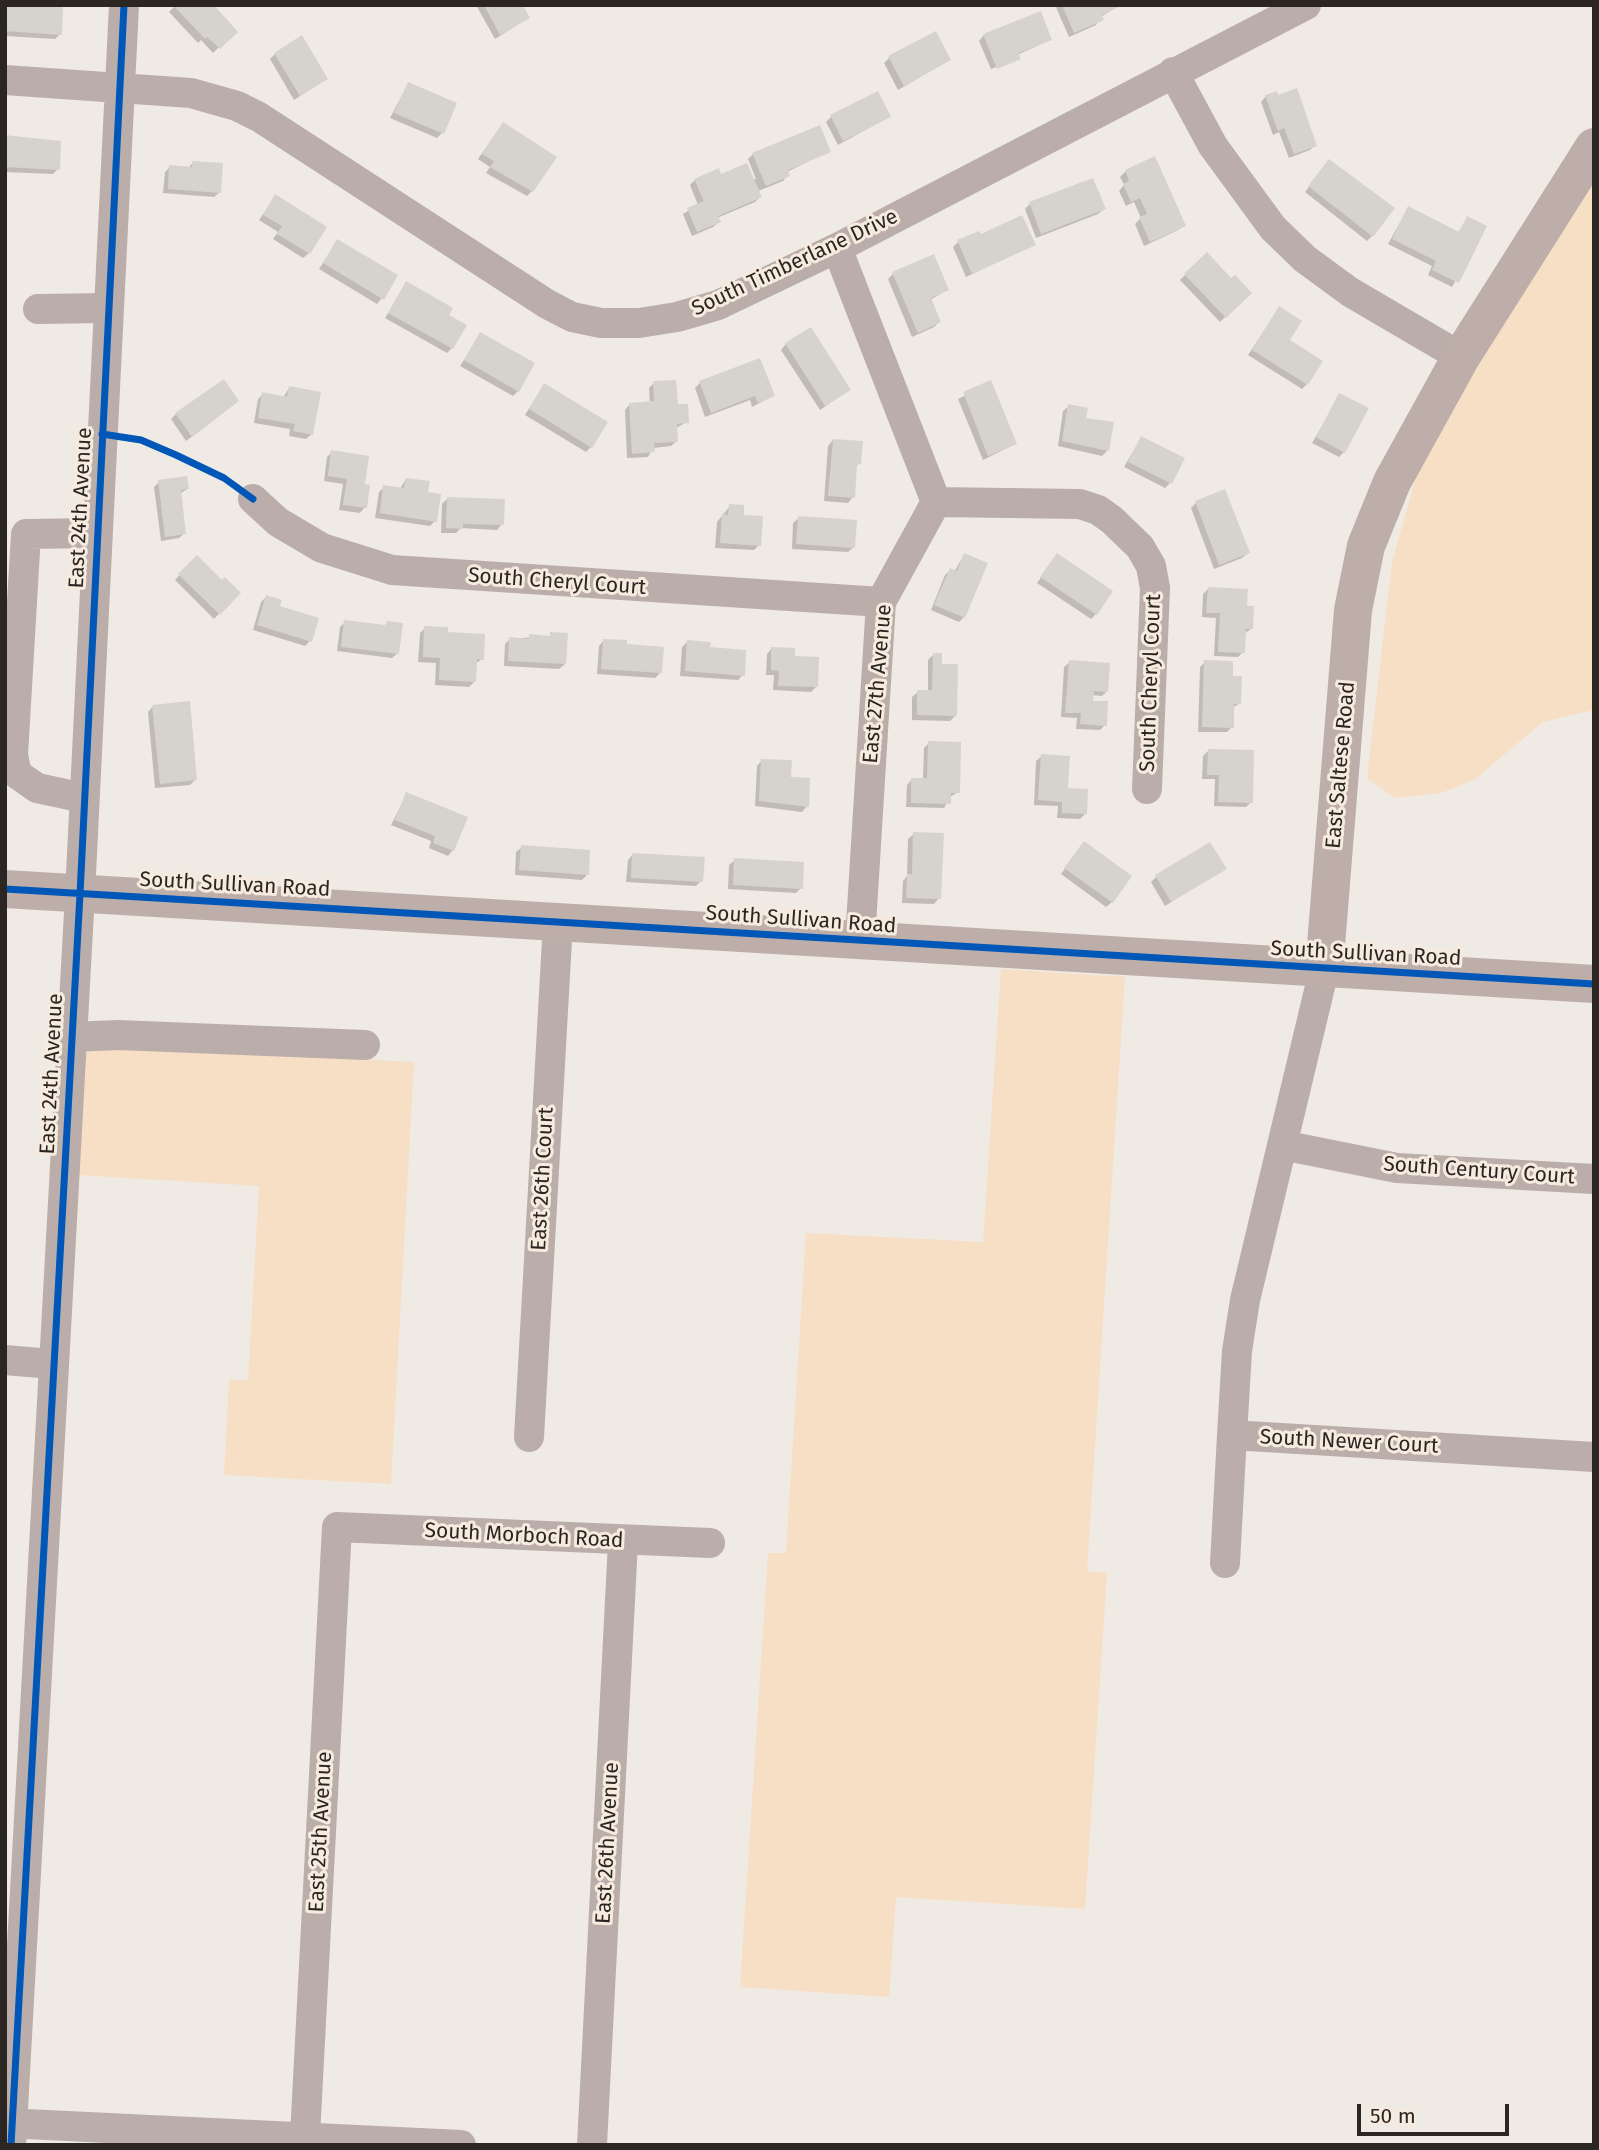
<!DOCTYPE html>
<style>
body{margin:0}
#map{position:relative;width:1599px;height:2150px;overflow:hidden;background:#f0eae4;font-family:"Fira Sans",sans-serif}
canvas{display:block}
.frame{position:absolute;inset:0;border:7px solid #2b2622;pointer-events:none}
.scale{position:absolute;left:1357px;top:2104px;width:152px;height:32px;box-sizing:border-box;border:4px solid #2b2622;border-top:0;padding-left:9px;font-size:21px;line-height:24px;white-space:nowrap;color:#2b2622;-webkit-text-stroke:5px #f6ebde;paint-order:stroke}
</style>
<div id="map">
<canvas width="1599" height="2150"></canvas>
<div class="frame"></div>
<div class="scale">50 m</div>
</div>
<script>
const g = document.querySelector('canvas').getContext('2d');
g.lineJoin = 'round';
function fillPath(path, color) {
  g.fillStyle = color;
  g.fill(path, 'evenodd');
}
function shape(rows) {
  const path = new Path2D();
  for (const r of rows) {
    path.moveTo(r[0], r[1]);
    for (let i = 2; i < r.length; i += 2) path.lineTo(r[i], r[i + 1]);
  }
  return path;
}
function strokePath(path, color, width, dash) {
  g.strokeStyle = color;
  g.lineWidth = width;
  g.lineCap = dash ? 'butt' : 'round';
  g.setLineDash(dash || []);
  g.stroke(path);
}
function write(font, color, halo, rows, align = 'center') {
  g.font = font + ' "Fira Sans",sans-serif';
  g.lineWidth = 6;
  g.setLineDash([]);
  g.textBaseline = 'middle';
  g.strokeStyle = halo;
  g.fillStyle = color;
  for (const [text, x, y, turn = 0] of rows) {
    g.save();
    g.translate(x, y);
    g.rotate((+turn || 0) * Math.PI / 180);
    g.textAlign = isNaN(turn) ? turn : align;
    if (halo) g.strokeText(text, 0, 0);
    g.fillText(text, 0, 0);
    g.restore();
  }
}
fillPath(shape([
 [1594,172,1594,710,1543,722,1474,780,1441,793,1395,798,1367,778,1392,562,1423,452],
 [1001,969,1125,977,1087,1571,1107,1573,1085,1909,896,1897,889,1997,740,1987,768,1553,786,1553,806,1233,983,1242],
 [85,1044,414,1062,391,1484,224,1475,229,1380,248,1380,259,1186,78,1175]
]), '#f7dfc5');
fillPath(shape([
 [5,5,62,8,60,34,55,39,5,36],
 [176,5,236,31,213,53,201,40,198,43,169,12],
 [476,5,521,5,528,18,495,39],
 [1055,5,1117,5,1118,6,1101,17,1096,25,1069,37],
 [984,35,1050,40,1017,55,1015,63,1015,60,991,69,979,41],
 [275,54,326,79,294,100,270,59],
 [889,58,949,60,898,90,884,63],
 [408,84,442,133,437,138,390,118],
 [1266,96,1315,145,1310,150,1289,158,1279,132,1273,135,1261,102],
 [831,117,889,117,838,145,826,122],
 [499,129,532,191,527,196,486,173,490,167,478,159],
 [5,137,58,169,53,174,5,172],
 [829,151,787,172,788,175,783,181,758,191,760,197,755,202,717,218,719,222,713,227,692,236,683,214,698,205,690,185,695,180,720,177,756,179,748,159,753,154],
 [193,163,220,192,214,197,163,193,165,172,170,167,188,168],
 [1324,167,1372,236,1367,241,1305,192],
 [1126,171,1184,225,1178,230,1144,246,1135,224,1141,218,1134,202,1126,206,1119,191,1124,185,1120,177],
 [275,197,309,253,303,258,273,239,278,232,259,220],
 [1030,204,1104,209,1098,214,1036,238,1025,209],
 [1408,208,1458,233,1468,218,1485,226,1452,287,1428,275,1432,266,1388,244],
 [337,241,382,298,377,304,319,269],
 [958,242,1033,245,966,277,953,247],
 [1206,255,1231,281,1250,293,1220,322,1180,280],
 [893,274,947,290,930,300,939,322,934,327,912,337,888,279],
 [407,284,446,316,452,348,447,353,385,318],
 [1275,314,1307,384,1302,389,1248,355],
 [481,334,518,391,513,396,460,366],
 [786,344,849,390,820,410,781,350],
 [654,383,687,422,676,428,677,441,671,446,653,448,648,457,627,458,625,410,630,404,650,403,649,388],
 [700,383,773,396,752,407,750,400,705,417,695,388],
 [990,383,1015,444,983,460,958,399],
 [544,385,591,447,586,452,525,415],
 [289,388,312,434,306,439,289,436,290,429,254,423,258,399,263,394,283,398],
 [1340,395,1344,452,1339,457,1312,443],
 [1069,406,1107,451,1102,456,1058,446,1063,411],
 [176,414,209,424,186,441,171,419],
 [1141,438,1170,483,1165,488,1124,467],
 [833,440,859,463,855,468,853,497,848,503,824,501,828,446],
 [332,452,363,485,365,507,360,513,339,510,343,484,324,481,327,457],
 [406,479,426,494,435,521,430,526,375,518,379,492,384,487,400,489],
 [159,482,187,489,180,494,185,533,179,538,161,541,154,487],
 [448,498,502,524,497,530,461,528,456,533,441,533,442,504],
 [1196,503,1248,553,1242,558,1214,569,1191,508],
 [730,506,742,516,759,545,754,550,715,548,717,522],
 [799,518,854,547,848,552,792,549,793,523],
 [964,555,964,617,959,622,931,610,945,575,950,570,954,572],
 [1057,555,1096,614,1091,619,1037,583],
 [197,557,222,583,239,593,214,619,175,580],
 [1208,589,1245,608,1251,629,1244,634,1243,652,1238,657,1214,656,1216,618,1202,617,1203,594],
 [266,597,310,641,305,646,253,630,261,602],
 [345,622,384,627,387,623,398,653,392,658,337,651,340,627],
 [425,628,446,633,482,659,475,664,474,682,469,687,435,685,436,663,418,662,420,633],
 [566,635,565,664,559,669,504,666,505,644,510,639],
 [604,640,625,646,660,673,655,678,597,674,599,646],
 [687,642,708,649,743,675,738,680,680,676,682,647],
 [772,648,793,658,816,687,811,692,773,690,774,675,766,675,767,654],
 [933,655,940,666,956,715,950,721,912,720,912,697,918,692,928,692,928,660],
 [1070,662,1107,691,1102,696,1092,695,1091,702,1105,725,1100,730,1076,729,1077,718,1061,717,1064,667],
 [1205,662,1231,678,1240,703,1232,708,1232,727,1227,732,1198,732,1200,667],
 [153,706,195,780,190,785,155,788,148,712],
 [929,743,958,792,950,797,944,808,906,807,907,785,912,779,923,780,924,748],
 [1208,751,1251,802,1246,807,1214,806,1215,779,1202,779,1203,756],
 [1042,756,1085,814,1080,819,1057,818,1058,806,1034,805,1036,761],
 [762,760,789,779,807,806,802,812,755,806,757,766],
 [407,794,453,850,448,856,429,848,431,841,391,825],
 [914,834,939,898,934,904,902,903,903,881,907,876,908,839],
 [522,847,587,875,582,880,515,875,516,852],
 [1079,849,1112,902,1106,907,1061,874],
 [633,854,701,881,696,886,626,882,628,860],
 [735,860,801,888,796,893,728,889,729,865],
 [1224,869,1165,906,1151,882,1156,877]
]), '#0003');
fillPath(shape([
 [5,5,63,6,62,35,5,31],
 [173,5,214,5,238,32,220,49,207,37,205,39],
 [484,5,523,5,530,18,500,35],
 [1062,5,1123,5,1102,15,1104,20,1074,33],
 [1041,11,1052,40,1018,53,1021,59,997,69,983,34],
 [936,31,951,60,904,86,888,56],
 [302,35,328,79,300,96,274,53],
 [408,82,457,103,444,134,394,113],
 [1297,88,1317,146,1294,154,1284,128,1278,131,1265,95,1277,91,1278,95],
 [878,91,891,117,843,141,830,115],
 [503,122,557,157,533,192,490,167,494,161,482,154],
 [820,125,831,152,788,170,790,176,766,186,752,153],
 [5,135,61,141,60,170,5,167],
 [1155,156,1186,226,1150,242,1139,217,1147,214,1140,198,1131,202,1123,184,1129,181,1125,170],
 [1329,159,1395,208,1373,237,1308,186],
 [192,161,223,163,221,193,168,189,169,165,192,167],
 [747,163,762,197,718,216,721,222,697,232,687,208,704,201,694,179,719,168,721,174],
 [1093,178,1106,209,1041,234,1029,202],
 [275,194,327,227,310,254,277,234,282,226,263,215],
 [1408,206,1459,232,1467,216,1487,226,1459,283,1432,270,1436,261,1392,239],
 [1022,215,1036,245,972,274,957,240,979,231,981,234],
 [337,239,398,275,384,300,323,263],
 [1207,252,1231,278,1235,275,1252,293,1226,318,1184,274],
 [934,254,949,290,931,298,941,322,918,333,892,272],
 [406,281,453,308,449,315,467,325,453,349,388,313],
 [1279,306,1302,321,1290,340,1323,361,1308,385,1252,350],
 [811,327,851,390,825,406,785,343],
 [480,332,535,363,519,392,464,360],
 [760,358,775,396,758,403,755,396,711,413,699,381],
 [224,379,239,401,192,437,175,413],
 [676,380,678,404,688,404,689,423,677,424,678,442,654,443,655,452,632,454,629,403,654,401,653,381],
 [991,380,1017,444,988,456,963,392],
 [544,383,608,422,592,448,529,409],
 [289,386,321,392,313,435,293,431,295,424,258,418,262,392,287,397],
 [1339,393,1369,408,1345,453,1316,437],
 [1068,404,1088,408,1086,418,1114,422,1109,451,1062,441],
 [1141,436,1185,458,1172,484,1128,462],
 [833,439,863,441,861,464,857,464,855,498,828,496],
 [331,450,369,456,365,484,370,485,367,508,343,505,347,479,328,476],
 [187,476,189,489,181,490,186,534,165,537,158,480],
 [406,478,430,481,428,492,441,494,437,522,380,513,383,485,404,488],
 [1225,489,1250,553,1219,565,1195,501],
 [447,497,505,499,504,525,463,524,463,529,446,528],
 [729,504,744,505,744,515,763,516,761,546,720,543,722,514,728,515],
 [798,516,857,520,855,548,796,544],
 [964,553,988,563,965,618,934,605,950,568,957,571],
 [1057,553,1113,591,1097,615,1040,577],
 [197,555,222,580,225,577,241,593,220,615,178,574],
 [1208,587,1248,589,1247,606,1254,606,1253,629,1246,629,1245,653,1218,652,1220,613,1206,613],
 [266,595,282,600,280,606,319,618,312,642,257,625],
 [344,620,386,625,387,621,403,623,399,654,341,647],
 [424,626,448,627,448,632,485,634,484,660,477,659,476,682,439,680,440,658,423,657],
 [550,632,568,633,566,664,508,661,509,637,529,639,529,634,550,636],
 [603,639,627,640,627,644,664,647,662,673,601,669],
 [687,640,711,642,710,647,746,650,745,676,685,671],
 [771,647,795,648,795,656,819,657,818,687,778,686,779,671,771,670],
 [933,653,942,653,942,664,958,664,957,716,917,715,917,690,932,690],
 [1069,660,1110,663,1108,692,1094,691,1093,701,1108,701,1107,726,1080,724,1081,713,1065,713],
 [1204,660,1233,661,1233,676,1242,676,1241,704,1234,704,1234,728,1202,727],
 [190,701,197,780,160,784,152,705],
 [928,741,961,742,960,793,951,793,951,804,911,803,911,778,927,778],
 [1208,749,1254,750,1253,803,1218,802,1219,775,1207,775],
 [1041,754,1070,756,1068,788,1088,789,1087,814,1062,813,1062,802,1038,800],
 [761,759,792,760,791,777,810,778,809,807,759,801],
 [406,792,468,817,454,851,433,843,435,836,395,820],
 [913,832,944,833,941,899,906,898,907,874,912,874],
 [1084,841,1132,876,1113,903,1064,868],
 [1210,842,1227,869,1171,902,1155,875],
 [521,845,590,850,589,875,519,870],
 [632,853,705,857,703,882,631,878],
 [734,858,804,862,803,889,733,885]
]), '#d6d2cd');
strokePath(shape([
 [1173,72,1213,146,1273,228,1305,259,1350,292,1461,357],
 [5,80,191,93,237,106,259,117,547,304,572,317,601,323,639,323,677,317,718,305,837,248,1306,5],
 [837,248,936,502,881,602,860,941],
 [38,309,108,308],
 [253,499,278,522,322,548,392,570,881,602],
 [936,502,1080,504,1098,510,1112,520,1140,547,1151,566,1155,588,1147,789],
 [84,798,37,788,17,774,13,755,26,534,97,533],
 [72,1037,118,1035,365,1045],
 [1282,1145,1397,1168,1594,1179],
 [5,1360,52,1364],
 [1232,1435,1237,1351,1245,1300,1324,970],
 [529,1437,558,922],
 [1225,1563,1232,1435,1594,1457],
 [5,2123,461,2145],
 [305,2136,337,1527,710,1543],
 [11,2145,80,894,124,5],
 [592,2145,623,1542]
]), '#bbaeaa', 30);
strokePath(shape([
 [5,889,1594,984],
 [1324,970,1353,610,1366,546,1392,482,1461,357,1594,147]
]), '#bdaeaa', 38);
strokePath(shape([
 [102,434,141,440,176,455,224,478,253,499],
 [5,889,1594,984],
 [11,2145,80,894,124,5]
]), '#0057b8', 7);
write('21px', '#2b2622', '#f6ebde', [
 ["South Timberlane Drive",795,263,-25],
 ["East 24th Avenue",81,508,-87],
 ["South Cheryl Court",557,582,4],
 ["South Cheryl Court",1151,683,-88],
 ["East 27th Avenue",878,684,-85],
 ["East Saltese Road",1341,765,-85],
 ["South Sullivan Road",235,885,3],
 ["South Sullivan Road",801,920,4],
 ["South Sullivan Road",1366,954,3],
 ["East 24th Avenue",52,1074,-87],
 ["South Century Court",1479,1171,4],
 ["East 26th Court",543,1179,-87],
 ["South Newer Court",1349,1442,3],
 ["South Morboch Road",524,1536,3],
 ["East 25th Avenue",321,1832,-87],
 ["East 26th Avenue",608,1843,-87]
]);
</script>
